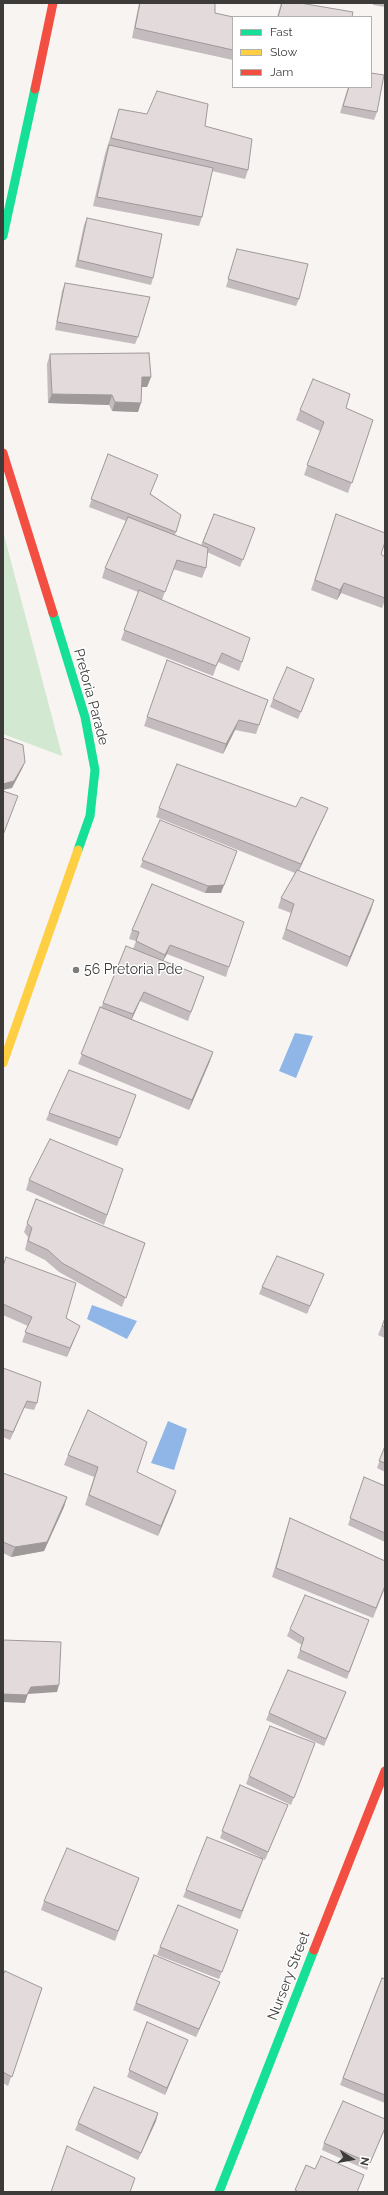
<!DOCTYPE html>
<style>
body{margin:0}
#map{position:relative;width:388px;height:2195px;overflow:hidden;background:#f7f4f2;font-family:Raleway,sans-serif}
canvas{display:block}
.frame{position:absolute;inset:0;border:4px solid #3d3b3a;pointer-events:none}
.legend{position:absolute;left:232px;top:16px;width:140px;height:72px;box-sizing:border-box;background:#fff;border:1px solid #b1b1b0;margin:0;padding:5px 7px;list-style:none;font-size:12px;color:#3d3b3a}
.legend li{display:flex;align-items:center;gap:8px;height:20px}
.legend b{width:20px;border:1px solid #b1b1b0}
.north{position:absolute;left:332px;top:2139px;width:40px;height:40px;-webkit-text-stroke:3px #fff;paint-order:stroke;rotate:101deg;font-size:11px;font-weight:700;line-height:16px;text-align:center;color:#3d3b3a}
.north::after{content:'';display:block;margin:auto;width:14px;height:18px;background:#3d3b3a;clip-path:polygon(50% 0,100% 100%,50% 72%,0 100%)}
</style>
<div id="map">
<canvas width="388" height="2195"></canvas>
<div class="frame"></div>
<ul class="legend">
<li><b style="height:5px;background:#16e098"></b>Fast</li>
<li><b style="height:5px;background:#ffcf43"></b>Slow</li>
<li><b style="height:5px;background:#f24e42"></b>Jam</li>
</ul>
<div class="north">N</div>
</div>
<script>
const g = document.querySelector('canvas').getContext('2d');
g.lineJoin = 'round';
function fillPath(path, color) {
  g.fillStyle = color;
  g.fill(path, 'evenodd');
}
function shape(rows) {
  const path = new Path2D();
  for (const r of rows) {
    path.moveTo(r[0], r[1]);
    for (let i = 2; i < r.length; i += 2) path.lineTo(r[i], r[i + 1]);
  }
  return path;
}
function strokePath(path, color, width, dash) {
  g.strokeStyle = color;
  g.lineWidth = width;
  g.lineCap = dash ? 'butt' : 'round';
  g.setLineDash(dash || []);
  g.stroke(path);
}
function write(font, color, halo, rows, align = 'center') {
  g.font = font + ' Raleway,sans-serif';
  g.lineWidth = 3;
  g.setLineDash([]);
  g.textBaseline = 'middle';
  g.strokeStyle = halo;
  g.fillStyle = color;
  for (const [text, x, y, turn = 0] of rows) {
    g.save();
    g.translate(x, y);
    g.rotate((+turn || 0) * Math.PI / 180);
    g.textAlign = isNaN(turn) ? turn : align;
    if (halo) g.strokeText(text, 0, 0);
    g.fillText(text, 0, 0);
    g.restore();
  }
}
fillPath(shape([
 [3,531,62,755,62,756,3,734]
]), '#d2e8d0');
fillPath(shape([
 [295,1033,313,1036,296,1078,279,1071],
 [92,1305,137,1321,127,1339,87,1319],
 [168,1421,187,1429,174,1470,151,1463]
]), '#8fb6e6');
strokePath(shape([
 [3,236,35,89],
 [53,613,85,717,95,770,90,816,78,850],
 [219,2192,314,1950]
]), '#16e098', 9);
strokePath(shape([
 [3,1063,78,850]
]), '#ffcf43', 9);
strokePath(shape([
 [35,89,53,3],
 [3,453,53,613],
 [314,1950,385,1771]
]), '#f24e42', 9);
fillPath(shape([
 [139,3,215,3,215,13,233,17,233,60,132,38],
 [281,3,300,3,352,17,277,17],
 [373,3,385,3,385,7,373,5],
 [348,87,371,87,377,112,374,120,340,113],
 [119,109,205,126,248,170,245,179,212,171,202,217,199,226,93,206,105,154,116,119],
 [87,218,153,278,151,285,75,267,84,225],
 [237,249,299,299,296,306,226,287],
 [65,283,138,337,135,344,55,330,62,291],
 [50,354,151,377,147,387,142,387,138,412,112,411,109,405,48,403,47,364],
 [346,408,373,420,348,493,304,475,320,431,296,420,300,410],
 [108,454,151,494,181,515,175,535,201,545,214,514,255,528,240,567,207,552,206,568,202,578,173,569,162,600,250,638,239,671,218,662,213,676,121,640,138,592,102,578,105,568,126,521,89,507],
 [336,514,381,554,385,557,385,600,382,608,341,593,337,600,311,590],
 [167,660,268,700,256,734,235,730,223,754,144,726],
 [312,686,298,719,270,707,273,699],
 [296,807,328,808,324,817,299,871,374,900,347,967,282,939,291,913,278,908,281,898,295,873,156,817,159,808],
 [160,820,221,893,205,893,140,867],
 [152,884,229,967,226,977,167,954,163,961,204,977,188,1021,140,1001,132,1019,210,1061,189,1110,78,1064,103,1003,133,949,136,941,129,939,132,930],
 [136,1095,117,1146,46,1120,49,1113],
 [123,1169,104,1225,26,1190,29,1180],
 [36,1199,145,1243,122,1307,59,1272,45,1260,25,1250,28,1237,24,1232],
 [3,1266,66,1318,80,1326,67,1357,22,1342,28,1326,3,1315],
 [324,1274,307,1314,259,1294,262,1287],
 [385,1318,385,1338,378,1335],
 [3,1368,37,1403,34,1410,24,1408,10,1440,3,1437],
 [385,1446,385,1472,377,1468],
 [68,1455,137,1472,173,1500,158,1536,85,1505,94,1477,64,1465],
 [3,1473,67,1497,64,1507,44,1551,11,1557,3,1553],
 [364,1477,385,1486,385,1542,348,1525],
 [290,1518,385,1561,385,1588,373,1618,272,1577,287,1528],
 [369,1620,347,1679,297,1658,302,1645,287,1636,290,1629],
 [346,1692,324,1746,266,1720,269,1713],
 [315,1743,291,1805,246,1784,249,1776],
 [240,1785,288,1805,265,1860,263,1859,240,1919,183,1897,186,1890,260,1857,220,1838],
 [139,1878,115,1941,41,1910,44,1901],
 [238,1930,219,1979,157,1955,160,1947],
 [154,1955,220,1982,196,2037,133,2010],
 [3,1975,42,1988,8,2086,3,2083],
 [382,1978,385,1979,385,2103,340,2085],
 [147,2022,185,2047,165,2095,127,2077],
 [385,2119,385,2129,367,2170,322,2150,324,2143],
 [156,2121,138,2160,75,2130,78,2123]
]), '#c3bbbd');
fillPath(shape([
 [142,377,151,377,147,387,139,387],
 [52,394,112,395,109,405,48,403],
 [115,402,141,403,138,412,112,411],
 [344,583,341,593,337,600,340,590],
 [239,720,235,730,223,754,226,744],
 [25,762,22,769,12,788,3,790,3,784],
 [328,808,324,817,297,874,301,864],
 [237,851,221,893,205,893,208,886],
 [374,900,371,910,347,967,350,957],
 [170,945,167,954,161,964,165,955],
 [144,992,140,1001,130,1023,133,1014],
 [213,1052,210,1061,189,1110,192,1100],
 [80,1326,76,1335,67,1357,70,1348],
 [27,1401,24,1408,10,1440,13,1432],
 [176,1491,173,1500,158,1536,161,1526],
 [67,1497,64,1507,44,1551,11,1557,15,1547],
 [59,1685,57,1692,28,1694,25,1703,3,1702,3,1694,31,1687],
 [220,1982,217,1989,196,2037,199,2029],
 [188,2040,185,2047,165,2095,167,2088],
 [158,2113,156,2121,138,2160,141,2153]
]), '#9f999a');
const building = shape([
 [140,3,215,3,215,13,233,17,233,50,135,28,140,3],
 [282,3,300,3,353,12,352,17,278,17,282,3],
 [371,73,384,75,377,112,343,106,349,87,371,87,371,73],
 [157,91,208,104,205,126,252,139,248,170,111,138,119,109,147,114,157,91],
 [109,145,213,168,202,217,97,197,109,145],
 [87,218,162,234,153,278,78,260,87,218],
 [237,249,308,264,299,299,228,279,237,249],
 [65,283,150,297,138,337,57,322,65,283],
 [149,353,151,377,142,377,141,403,115,402,112,395,52,394,50,354,149,353],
 [313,379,350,394,346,408,373,420,352,483,307,465,324,422,300,410,313,379],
 [108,454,158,475,150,494,181,515,176,532,91,499,108,454],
 [214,514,255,528,243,560,203,542,214,514],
 [336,514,385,533,385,542,381,554,385,557,385,598,344,583,340,590,315,580,336,514],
 [128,517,208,548,206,568,177,560,165,592,105,568,128,517],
 [139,590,250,638,242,662,222,653,216,666,124,630,139,590],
 [167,660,268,700,259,725,239,720,226,744,147,717,167,660],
 [287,667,314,679,301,712,273,699,287,667],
 [3,738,23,745,25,762,14,781,3,784,3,738],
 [177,764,296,807,301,797,328,808,301,864,159,808,177,764],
 [3,791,18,796,3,835,3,791],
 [160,820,237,851,224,885,208,886,142,860,160,820],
 [297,870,374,900,350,957,286,929,294,904,281,898,297,870],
 [152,884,244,922,229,967,170,945,165,955,136,941,139,932,132,930,152,884],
 [126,946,204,977,191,1012,144,992,133,1014,103,1003,126,946],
 [100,1007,213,1052,192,1100,81,1054,100,1007],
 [69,1070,136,1095,120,1138,49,1113,69,1070],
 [50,1139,123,1169,107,1215,29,1180,50,1139],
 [36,1199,145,1243,126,1298,62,1263,48,1250,28,1241,32,1228,27,1223,36,1199],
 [277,1256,324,1274,310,1306,262,1287,277,1256],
 [6,1257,76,1283,66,1318,80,1326,70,1348,25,1332,32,1317,3,1304,3,1266,6,1257],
 [385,1318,385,1327,382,1326,385,1318],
 [3,1368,41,1382,37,1403,27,1401,13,1432,3,1429,3,1368],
 [88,1410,147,1442,137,1472,176,1491,161,1526,89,1495,98,1467,68,1455,88,1410],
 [385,1446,385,1463,379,1461,385,1446],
 [3,1473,67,1497,47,1542,15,1547,3,1542,3,1473],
 [364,1477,385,1486,385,1533,350,1518,364,1477],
 [290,1518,385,1561,385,1586,376,1608,276,1568,290,1518],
 [305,1595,369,1620,349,1672,300,1650,304,1638,290,1629,305,1595],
 [3,1640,61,1642,59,1685,31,1687,27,1695,3,1694,3,1640],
 [288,1670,346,1692,326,1739,269,1713,288,1670],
 [270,1726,315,1743,294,1798,249,1776,270,1726],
 [240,1785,288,1805,268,1852,222,1831,240,1785],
 [207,1837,263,1859,242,1911,186,1890,207,1837],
 [67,1848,139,1878,118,1931,44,1901,67,1848],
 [178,1905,238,1930,222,1972,160,1947,178,1905],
 [154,1955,220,1982,199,2029,136,2003,154,1955],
 [5,1971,42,1988,12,2077,3,2072,3,1975,5,1971],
 [382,1978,385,1979,385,2095,343,2078,382,1978],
 [147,2022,188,2040,167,2088,129,2070,147,2022],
 [94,2087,158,2113,141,2153,78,2123,94,2087],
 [343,2101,385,2119,385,2128,370,2163,324,2143,343,2101],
 [67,2146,135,2178,130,2192,51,2192,67,2146],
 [321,2156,364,2175,357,2192,299,2192,295,2190,306,2165,315,2169,321,2156]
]);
fillPath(building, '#e3dadc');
strokePath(building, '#9f999a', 1);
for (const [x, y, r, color] of [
 [76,970,4,"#7e7c7a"]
]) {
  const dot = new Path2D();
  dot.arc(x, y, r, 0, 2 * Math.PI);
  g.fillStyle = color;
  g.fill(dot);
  strokePath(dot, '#fff', 1.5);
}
write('14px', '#3d3b3a', '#fff', [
 ["Pretoria Parade",91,697,75],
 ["Nursery Street",289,1976,-69]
]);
write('14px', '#3d3b3a', '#fff', [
 ["56 Pretoria Pde",84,970]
], 'left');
</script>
